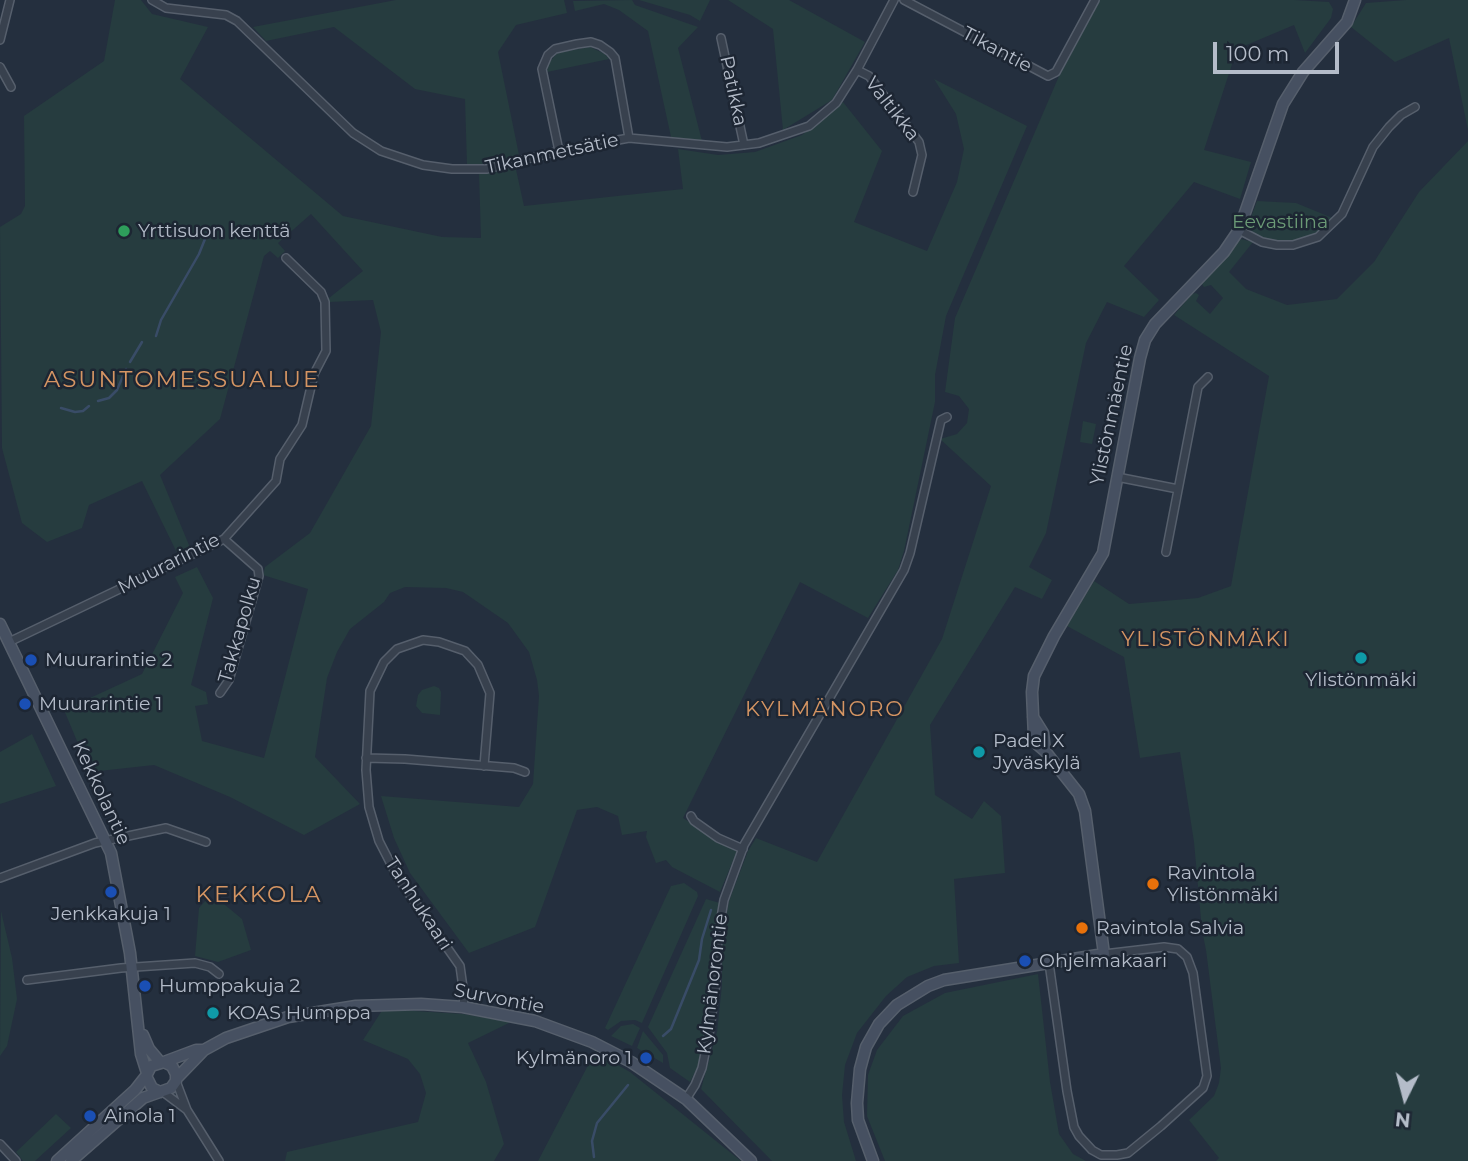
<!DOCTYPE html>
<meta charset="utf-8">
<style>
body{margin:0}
#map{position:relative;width:1468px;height:1161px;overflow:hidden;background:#242f3e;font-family:Montserrat,sans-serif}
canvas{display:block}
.north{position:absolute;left:1370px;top:1063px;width:70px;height:70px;-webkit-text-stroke:5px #1d2633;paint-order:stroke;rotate:186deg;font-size:19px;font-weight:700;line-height:28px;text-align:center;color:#b4bcc9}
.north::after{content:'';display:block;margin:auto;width:24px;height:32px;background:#b4bcc9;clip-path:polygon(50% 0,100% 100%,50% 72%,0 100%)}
.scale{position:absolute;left:1213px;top:42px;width:126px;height:32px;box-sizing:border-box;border:4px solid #b4bcc9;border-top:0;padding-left:9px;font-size:21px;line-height:24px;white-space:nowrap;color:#b4bcc9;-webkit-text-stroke:5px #1d2633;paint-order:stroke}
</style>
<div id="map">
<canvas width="1468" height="1161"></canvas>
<div class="north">N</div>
<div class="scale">100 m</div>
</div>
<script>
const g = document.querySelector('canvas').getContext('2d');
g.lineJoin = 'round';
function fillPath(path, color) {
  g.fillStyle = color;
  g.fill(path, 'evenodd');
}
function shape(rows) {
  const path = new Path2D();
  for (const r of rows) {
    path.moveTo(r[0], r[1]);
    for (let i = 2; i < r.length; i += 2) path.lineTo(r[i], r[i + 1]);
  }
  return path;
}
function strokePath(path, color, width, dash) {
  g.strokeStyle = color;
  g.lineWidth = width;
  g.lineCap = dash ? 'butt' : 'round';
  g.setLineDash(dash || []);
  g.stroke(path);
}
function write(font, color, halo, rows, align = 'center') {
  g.font = font + ' Montserrat,sans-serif';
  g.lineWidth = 5;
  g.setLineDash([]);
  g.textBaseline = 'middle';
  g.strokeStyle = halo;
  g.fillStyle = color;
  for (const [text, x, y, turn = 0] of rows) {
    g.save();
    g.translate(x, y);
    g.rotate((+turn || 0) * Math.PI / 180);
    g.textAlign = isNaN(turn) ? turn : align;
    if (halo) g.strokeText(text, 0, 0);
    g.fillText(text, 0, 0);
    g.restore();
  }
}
fillPath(shape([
 [115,0,141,0,152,14,208,27,180,79,343,216,442,237,481,238,479,173,515,165,524,206,683,189,678,149,718,155,755,152,802,135,843,102,882,151,854,222,927,251,957,182,964,149,956,114,934,79,1027,126,946,316,935,375,935,402,904,551,898,570,868,618,800,582,683,818,737,851,720,892,672,867,666,860,656,863,646,837,647,831,622,835,618,816,597,807,577,810,535,927,469,953,410,873,394,838,381,796,519,807,533,784,539,696,537,680,529,652,508,623,463,592,446,588,405,587,390,593,384,602,350,629,337,652,327,678,315,757,360,804,304,835,230,797,154,765,90,772,64,710,142,674,183,593,175,577,197,567,213,598,191,685,206,692,208,704,195,706,202,741,264,758,308,589,263,575,265,567,310,533,371,426,381,332,373,300,329,302,329,298,363,271,311,214,278,243,285,251,278,258,270,251,264,256,220,419,160,475,191,550,178,555,142,481,89,505,82,528,47,542,22,523,2,448,0,227,21,214,25,206,24,116,104,61],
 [396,0,564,0,567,13,516,25,498,52,519,155,486,166,467,165,465,99,415,89,334,27,266,41,253,27],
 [632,0,635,5,698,27,678,48,702,141,671,137,648,31,619,10,604,4,575,11,573,1],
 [639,0,710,0,700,21,690,15],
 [728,0,789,0,865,42,832,100,783,130,773,29],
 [1100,0,1294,0,1329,2,1333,9,1331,18,1305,53,1294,25,1237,49,1204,150,1251,162,1240,199,1194,182,1124,266,1159,300,1144,317,1107,302,1086,343,1046,533,1029,567,1052,580,1042,599,1015,587,930,725,935,795,972,819,984,801,1001,816,1005,873,954,879,959,963,934,966,907,977,886,996,857,1033,845,1065,842,1095,844,1122,856,1161,772,1161,701,1089,717,1032,722,985,722,937,729,901,748,851,756,838,817,862,942,639,991,486,940,439,957,434,967,423,969,409,959,396,945,392,955,318,1059,76],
 [1406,0,1468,0,1468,130,1449,38,1395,62,1351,27,1366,3],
 [590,47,605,54,609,59,547,72,548,64,557,53],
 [1468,141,1468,1161,1216,1161,1219,1158,1189,1120,1214,1096,1219,1083,1221,1068,1206,950,1202,930,1194,842,1180,752,1140,758,1124,657,1067,626,1094,581,1129,604,1198,598,1231,586,1269,376,1174,315,1192,294,1196,293,1199,295,1196,301,1210,314,1223,298,1211,285,1204,287,1201,283,1241,239,1253,242,1229,272,1246,289,1287,305,1337,299,1374,262,1419,192],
 [1257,201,1296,203,1335,219,1316,235,1293,242,1270,241,1253,234,1251,230,1250,220],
 [1083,421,1096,424,1092,444,1080,442],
 [434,686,439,688,441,692,440,715,422,713,416,706,418,695,422,690],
 [32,734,56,786,0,804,0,752],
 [684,883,697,892,698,896,642,1023,635,1020,621,1021,608,1030,605,1028,671,886],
 [706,899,720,903,715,935,706,1030,698,1066,690,1082,670,1068,667,1053,648,1027],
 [206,900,219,900,242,919,251,950,218,962,195,956,199,908],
 [1,911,12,958,17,999,7,1046,0,1056],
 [1038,974,1050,1082,1059,1134,1073,1154,1086,1161,885,1161,867,1116,868,1075,877,1050,903,1016,945,993],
 [383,1009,463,1014,511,1022,468,1043,486,1082,504,1144,494,1161,285,1161,287,1152,418,1122,426,1093,420,1074,408,1059,363,1040],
 [633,1024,640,1028,632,1046,611,1036,621,1026],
 [643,1031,663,1055,663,1063,637,1048],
 [595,1052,630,1072,741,1161,538,1161],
 [56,1114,71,1128,35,1161,23,1161,16,1152]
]), '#263c3f');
strokePath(shape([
 [156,336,161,320,199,254,209,229],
 [130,362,142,342],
 [98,401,109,398,117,390,126,369],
 [61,408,75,412,83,411,89,406],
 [663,1036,671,1029,699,960,702,939,711,910],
 [594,1157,592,1141,597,1123,628,1085]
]), '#394c67', 2.5);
const street = shape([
 [152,0,166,8,226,15,237,21,353,133,381,151,423,165,452,169,487,169,559,151,629,138,727,147,759,143,809,126,836,103,857,70,894,0],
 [904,0,1048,76,1056,72,1095,0],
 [721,38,744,145],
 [0,40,10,0],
 [0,67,11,87],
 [857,70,869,76,919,142,922,155,913,192],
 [559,151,542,69,548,55,555,49,577,44,591,42,600,45,610,52,615,58,629,138],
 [1239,230,1262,242,1277,245,1293,245,1318,237,1342,214,1373,147,1389,127,1401,115,1415,107],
 [1117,477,1178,489],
 [1166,552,1198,387,1208,377],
 [9,642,224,539,276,481,280,459,302,425,314,374,326,351,325,302,321,292,286,258],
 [220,693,229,680,259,576,258,569,224,539],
 [366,758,405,759,514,768,525,772],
 [691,816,694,821,718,838,743,849],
 [0,878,95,843,166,828,206,842],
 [1049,963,1067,1091,1074,1127,1079,1136,1092,1150,1101,1155,1117,1155,1128,1153,1161,1126,1203,1088,1207,1076,1193,973,1187,957,1178,949,1164,947,1104,954],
 [27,980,121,968,195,963,210,967,219,974],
 [463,1007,464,995,460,966,398,878,379,841,369,807,366,770,370,691,384,662,397,649,423,640,439,642,465,651,478,665,490,693,484,766],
 [176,1081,187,1110,219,1161],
 [163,1092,187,1110],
 [686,1099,695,1085,702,1068,710,1029,716,982,718,935,724,900,744,845,904,570,910,553,941,420,947,417],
 [0,1144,16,1161]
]);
const secondary = shape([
 [0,624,111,853,130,953,141,1054,147,1073],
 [1033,717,1043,733,1045,751],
 [143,1035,149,1049,160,1062],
 [164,1062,196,1050,204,1050],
 [176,1079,204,1050,226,1038,288,1017,356,1006,421,1004,463,1007,535,1021,592,1042,631,1062,686,1099,751,1161],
 [57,1161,135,1090,146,1076],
 [71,1161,143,1098,171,1088,176,1081,176,1074,172,1066,164,1062,151,1066,146,1076,152,1088,160,1092],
 [873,1161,858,1120,857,1103,860,1069,866,1047,879,1024,897,1005,928,986,944,980,1104,954,1085,811,1079,794,1045,751,1038,745,1034,737,1032,692,1034,676,1054,636,1103,553,1140,358,1145,340,1155,324,1224,252,1239,230,1283,104,1303,72,1347,22,1355,0]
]);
strokePath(street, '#565f6c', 10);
strokePath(secondary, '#565f6c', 13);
strokePath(street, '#38414e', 7);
strokePath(secondary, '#465061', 10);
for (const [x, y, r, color] of [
 [124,231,7,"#2e9e5b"],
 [1361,658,7,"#0f9aa8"],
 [31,660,7,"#1a4fb4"],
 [25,704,7,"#1a4fb4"],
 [979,752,7,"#0f9aa8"],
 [1153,884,7,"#e8710a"],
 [111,892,7,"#1a4fb4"],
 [1082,928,7,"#e8710a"],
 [1025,961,7,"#1a4fb4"],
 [145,986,7,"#1a4fb4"],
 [213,1013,7,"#0f9aa8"],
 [646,1058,7,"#1a4fb4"],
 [90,1116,7,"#1a4fb4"]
]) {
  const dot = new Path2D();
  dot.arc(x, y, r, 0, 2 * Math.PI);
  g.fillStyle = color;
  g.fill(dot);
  strokePath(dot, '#1d2633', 2.5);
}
write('19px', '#b4bcc9', '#1d2633', [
 ["Tikantie",997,50,28],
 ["Patikka",733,91,78],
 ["Valtikka",892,109,52],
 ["Tikanmetsätie",552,154,-12],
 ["Ylistönmäentie",1112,415,-78],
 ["Muurarintie",169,564,-27],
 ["Takkapolku",240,630,-74],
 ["Kekkolantie",101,793,65],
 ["Tanhukaari",418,904,57],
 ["Kylmänorontie",713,984,-83],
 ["Survontie",499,999,11]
]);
write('19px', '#6b9a76', '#1d2633', [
 ["Eevastiina",1280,222]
]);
write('19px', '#b4bcc9', '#1d2633', [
 ["Yrttisuon kenttä",138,231],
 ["Muurarintie 2",45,660],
 ["Ylistönmäki",1361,680,"center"],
 ["Muurarintie 1",39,704],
 ["Padel X",993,741],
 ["Jyväskylä",993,763],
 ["Ravintola",1167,873],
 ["Ylistönmäki",1167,895],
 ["Jenkkakuja 1",111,914,"center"],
 ["Ravintola Salvia",1096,928],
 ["Ohjelmakaari",1039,961],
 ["Humppakuja 2",159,986],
 ["KOAS Humppa",227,1013],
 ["Kylmänoro 1",632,1058,"right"],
 ["Ainola 1",104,1116]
], 'left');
g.letterSpacing = '2px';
write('21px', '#d59563', '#1d2633', [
 ["YLISTÖNMÄKI",1206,640],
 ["KYLMÄNORO",825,710]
]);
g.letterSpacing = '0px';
g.letterSpacing = '2px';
write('23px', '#d59563', '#1d2633', [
 ["ASUNTOMESSUALUE",182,380],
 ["KEKKOLA",259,895]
]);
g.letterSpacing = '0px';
</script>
